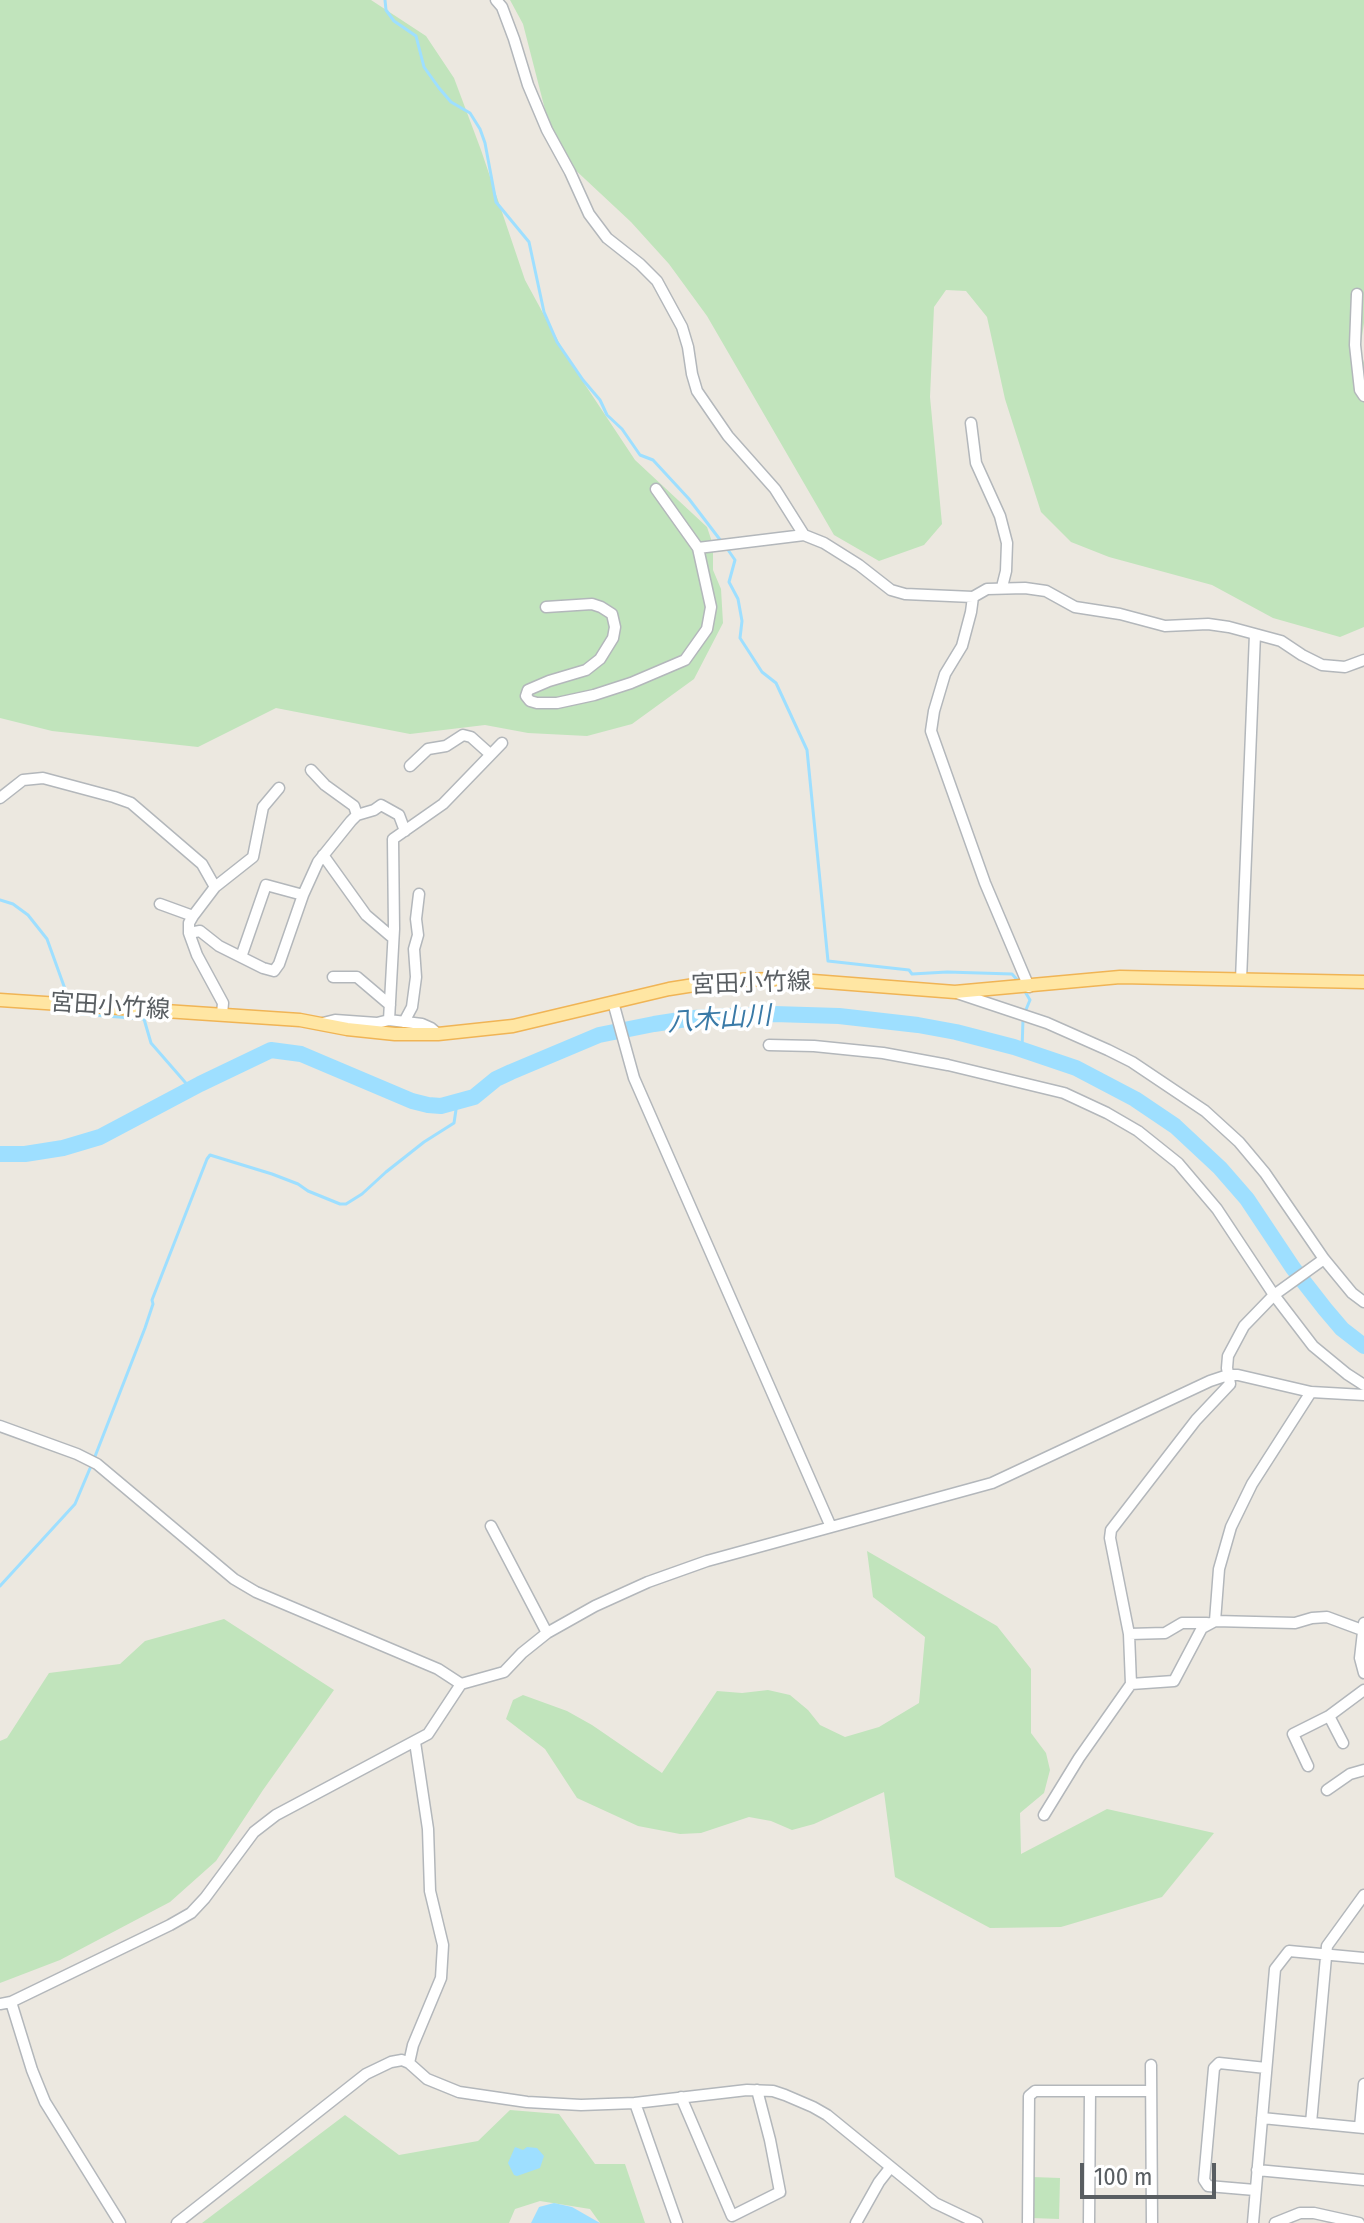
<!DOCTYPE html>
<meta charset="utf-8">
<style>
body{margin:0}
#map{position:relative;width:1364px;height:2223px;overflow:hidden;background:#ece8e0;font-family:"Fira Sans Condensed",sans-serif}
canvas{display:block}
.scale{position:absolute;left:1080px;top:2163px;width:136px;height:36px;box-sizing:border-box;border:4px solid #595e62;border-top:0;padding-left:10px;font-size:24px;line-height:28px;white-space:nowrap;color:#595e62;-webkit-text-stroke:6px #fff;paint-order:stroke}
</style>
<div id="map">
<canvas width="1364" height="2223"></canvas>
<div class="scale">100 m</div>
</div>
<script>
const g = document.querySelector('canvas').getContext('2d');
g.lineJoin = 'round';
function fillPath(path, color) {
  g.fillStyle = color;
  g.fill(path, 'evenodd');
}
function shape(rows) {
  const path = new Path2D();
  for (const r of rows) {
    path.moveTo(r[0], r[1]);
    for (let i = 2; i < r.length; i += 2) path.lineTo(r[i], r[i + 1]);
  }
  return path;
}
function strokePath(path, color, width, dash) {
  g.strokeStyle = color;
  g.lineWidth = width;
  g.lineCap = dash ? 'butt' : 'round';
  g.setLineDash(dash || []);
  g.stroke(path);
}
function write(font, color, halo, rows, align = 'center') {
  g.font = font + ' "Fira Sans Condensed","Noto Sans JP",sans-serif';
  g.lineWidth = 7;
  g.setLineDash([]);
  g.textBaseline = 'middle';
  g.strokeStyle = halo;
  g.fillStyle = color;
  for (const [text, x, y, turn = 0] of rows) {
    g.save();
    g.translate(x, y);
    g.rotate((+turn || 0) * Math.PI / 180);
    g.textAlign = isNaN(turn) ? turn : align;
    if (halo) g.strokeText(text, 0, 0);
    g.fillText(text, 0, 0);
    g.restore();
  }
}
fillPath(shape([
 [0,0,371,0,426,36,454,78,481,150,525,280,568,359,635,460,707,527,713,545,713,570,721,589,723,623,694,679,632,724,587,736,528,733,485,725,410,734,276,708,198,747,52,731,0,718],
 [510,0,1364,0,1364,323,1360,349,1364,363,1364,627,1340,637,1273,618,1212,585,1109,557,1071,542,1041,512,1005,399,987,317,966,291,946,290,934,307,930,397,942,524,924,545,879,561,834,535,707,316,669,264,631,222,570,165,550,129,523,24],
 [867,1551,997,1626,1031,1669,1031,1733,1046,1753,1050,1770,1044,1793,1020,1813,1021,1854,1107,1809,1214,1833,1162,1897,1061,1927,990,1928,895,1877,884,1792,814,1824,792,1830,771,1821,749,1817,701,1833,680,1834,638,1826,577,1798,545,1749,506,1719,513,1700,523,1695,567,1711,592,1725,662,1773,717,1691,742,1693,768,1690,790,1695,808,1710,820,1725,845,1737,879,1727,919,1703,925,1637,873,1597],
 [224,1619,334,1690,263,1790,216,1861,170,1902,60,1960,0,1983,0,1741,7,1738,49,1673,120,1664,145,1641],
 [510,2110,559,2114,595,2164,625,2164,645,2223,600,2223,590,2209,540,2201,515,2209,509,2223,202,2223,345,2115,399,2155,478,2141],
 [1032,2177,1060,2178,1059,2219,1031,2218]
]), '#c1e4bc');
fillPath(shape([
 [515,2147,523,2150,527,2147,537,2148,544,2156,540,2168,517,2176,514,2175,508,2163],
 [554,2203,572,2207,600,2223,531,2223,539,2207]
]), '#9edfff');
strokePath(shape([
 [385,0,386,10,394,21,416,36,424,67,439,88,451,102,470,113,480,129,485,143,496,202,529,242,544,312,557,342,583,380,600,400,607,415,622,429,640,455,653,460,689,499,721,541],
 [726,547,735,560,729,582,738,599,742,621,740,638,762,672,776,683,807,750,828,961,909,970,912,974,947,972,1012,974,1020,983],
 [0,900,13,904,28,915,47,939,69,1000],
 [1024,990,1030,1000,1025,1012],
 [72,1007,76,1013,81,1014,144,1019,151,1043,191,1089],
 [1022,1050,1023,1019],
 [94,1459,145,1328,153,1304,152,1300,207,1159,210,1155,272,1174,298,1184,308,1191,340,1204,346,1204,362,1194,386,1172,424,1142,454,1123,457,1103],
 [0,1586,75,1504,91,1466]
]), '#9edfff', 3);
strokePath(shape([
 [0,1154,25,1154,63,1148,100,1137,200,1084,271,1050,301,1054,412,1101,428,1105,441,1106,474,1097,496,1079,511,1072,599,1035,654,1024,693,1018,774,1014,839,1016,918,1025,956,1032,1014,1047,1076,1068,1135,1099,1175,1126,1220,1168,1247,1199,1293,1268,1325,1309,1342,1329,1364,1346]
]), '#9edfff', 16);
const minor = shape([
 [496,0,502,7,514,39,528,85,547,130,570,172,589,214,607,238,640,264,657,281,682,327,688,347,692,374,697,391,728,436,775,489,804,535],
 [1357,294,1355,345,1360,390,1364,396],
 [971,423,976,463,1000,516,1007,543,1006,571,1002,587],
 [656,489,698,548],
 [973,597,971,612,962,646,945,674,934,711,931,731,985,883,1029,987],
 [546,607,592,604,601,607,612,614,615,627,613,638,600,659,586,670,549,681,528,690,526,696,530,701,537,703,557,703,594,695,631,683,685,660,707,629,711,607,698,548,804,535,824,543,859,565,891,590,905,594,973,597,987,589,1025,588,1046,591,1075,607,1120,614,1165,626,1208,624,1229,627,1281,641,1302,655,1322,665,1345,667,1364,660],
 [410,766,428,749,446,746,463,735,471,737,490,754],
 [311,770,325,785,354,806,357,815],
 [0,798,23,780,43,778,114,797,131,803,202,864,215,887,193,916,189,923,189,933,197,955,223,1003,222,1014],
 [323,855,366,915,393,938],
 [215,887,253,857,263,807,279,788],
 [160,904,193,916],
 [189,933,200,931,219,946,263,968,274,971,279,964,303,895,318,862,351,821,357,815,374,810,381,805,399,815,405,831],
 [241,957,266,885,303,895],
 [333,977,357,977,390,1005],
 [1241,980,1255,634],
 [957,993,1047,1023,1108,1050,1132,1062,1205,1111,1239,1142,1265,1173,1324,1259,1352,1293,1364,1302],
 [613,1002,634,1078,831,1527],
 [404,1022,412,1007,416,977,414,949,418,935,416,919,419,894],
 [323,1023,335,1020,377,1023,389,1020],
 [438,1034,431,1028,422,1024,389,1020,394,929,393,839,443,804,502,743],
 [769,1045,814,1046,883,1053,948,1065,1064,1093,1107,1113,1138,1131,1178,1163,1217,1209,1274,1295,1313,1346,1347,1374,1364,1385],
 [0,1426,77,1454,97,1464,234,1579,256,1592,438,1669,461,1684],
 [491,1526,547,1633],
 [1215,1621,1219,1569,1231,1527,1252,1484,1311,1392],
 [1364,1623,1360,1658,1364,1673],
 [1129,1634,1165,1633,1182,1623,1207,1623],
 [1131,1684,1174,1681,1202,1628,1215,1621,1295,1623,1312,1618,1327,1617,1362,1630],
 [1329,1716,1343,1743],
 [1308,1766,1293,1734,1329,1716,1364,1690],
 [1327,1790,1350,1774,1364,1770],
 [1044,1815,1079,1758,1131,1684,1129,1634,1110,1538,1111,1530,1196,1420,1230,1384,1227,1368,1228,1356,1244,1326,1274,1295,1324,1259],
 [11,2002,32,2070,45,2102,120,2223],
 [0,2004,11,2002,170,1925,191,1913,205,1898,254,1832,276,1815,428,1734,461,1684,504,1672,522,1653,547,1633,595,1606,648,1582,707,1561,992,1483,1210,1381,1228,1375,1238,1375,1311,1392,1364,1395],
 [409,2063,413,2045,441,1978,443,1945,430,1891,428,1829,415,1742],
 [1151,2065,1152,2223],
 [681,2097,732,2216,780,2192,770,2140,757,2090],
 [635,2103,747,2090,773,2091,785,2095,813,2107,827,2115,935,2203,977,2223],
 [1262,2118,1364,2128],
 [1311,2123,1327,1946,1364,1895],
 [1360,2127,1364,2084],
 [1257,2170,1364,2180],
 [1255,2190,1208,2186,1204,2180,1214,2068,1219,2063,1266,2068],
 [177,2223,366,2074,391,2062,402,2060,409,2063,427,2079,459,2092,527,2102,581,2105,635,2103,677,2223],
 [856,2223,879,2182,890,2168],
 [1028,2223,1029,2096,1035,2091,1151,2091],
 [1089,2223,1090,2091],
 [1253,2223,1275,1969,1289,1951,1364,1958],
 [1275,2223,1300,2213,1314,2213,1359,2223]
]);
const major = shape([
 [0,1000,300,1020,347,1029,395,1034,438,1034,513,1026,669,989,726,980,787,979,955,992,1120,977,1364,982]
]);
strokePath(minor, '#b3b7bb', 13);
strokePath(major, '#f0b455', 15);
strokePath(minor, '#fff', 10);
strokePath(major, '#ffe6a3', 12);
write('24px', '#595e62', '#fff', [
 ["宮田小竹線",751,984,-2],
 ["宮田小竹線",110,1007,4]
]);
write('italic 26px', '#3a7aa7', '#fff', [
 ["八木山川",719,1020,-4]
]);
</script>
